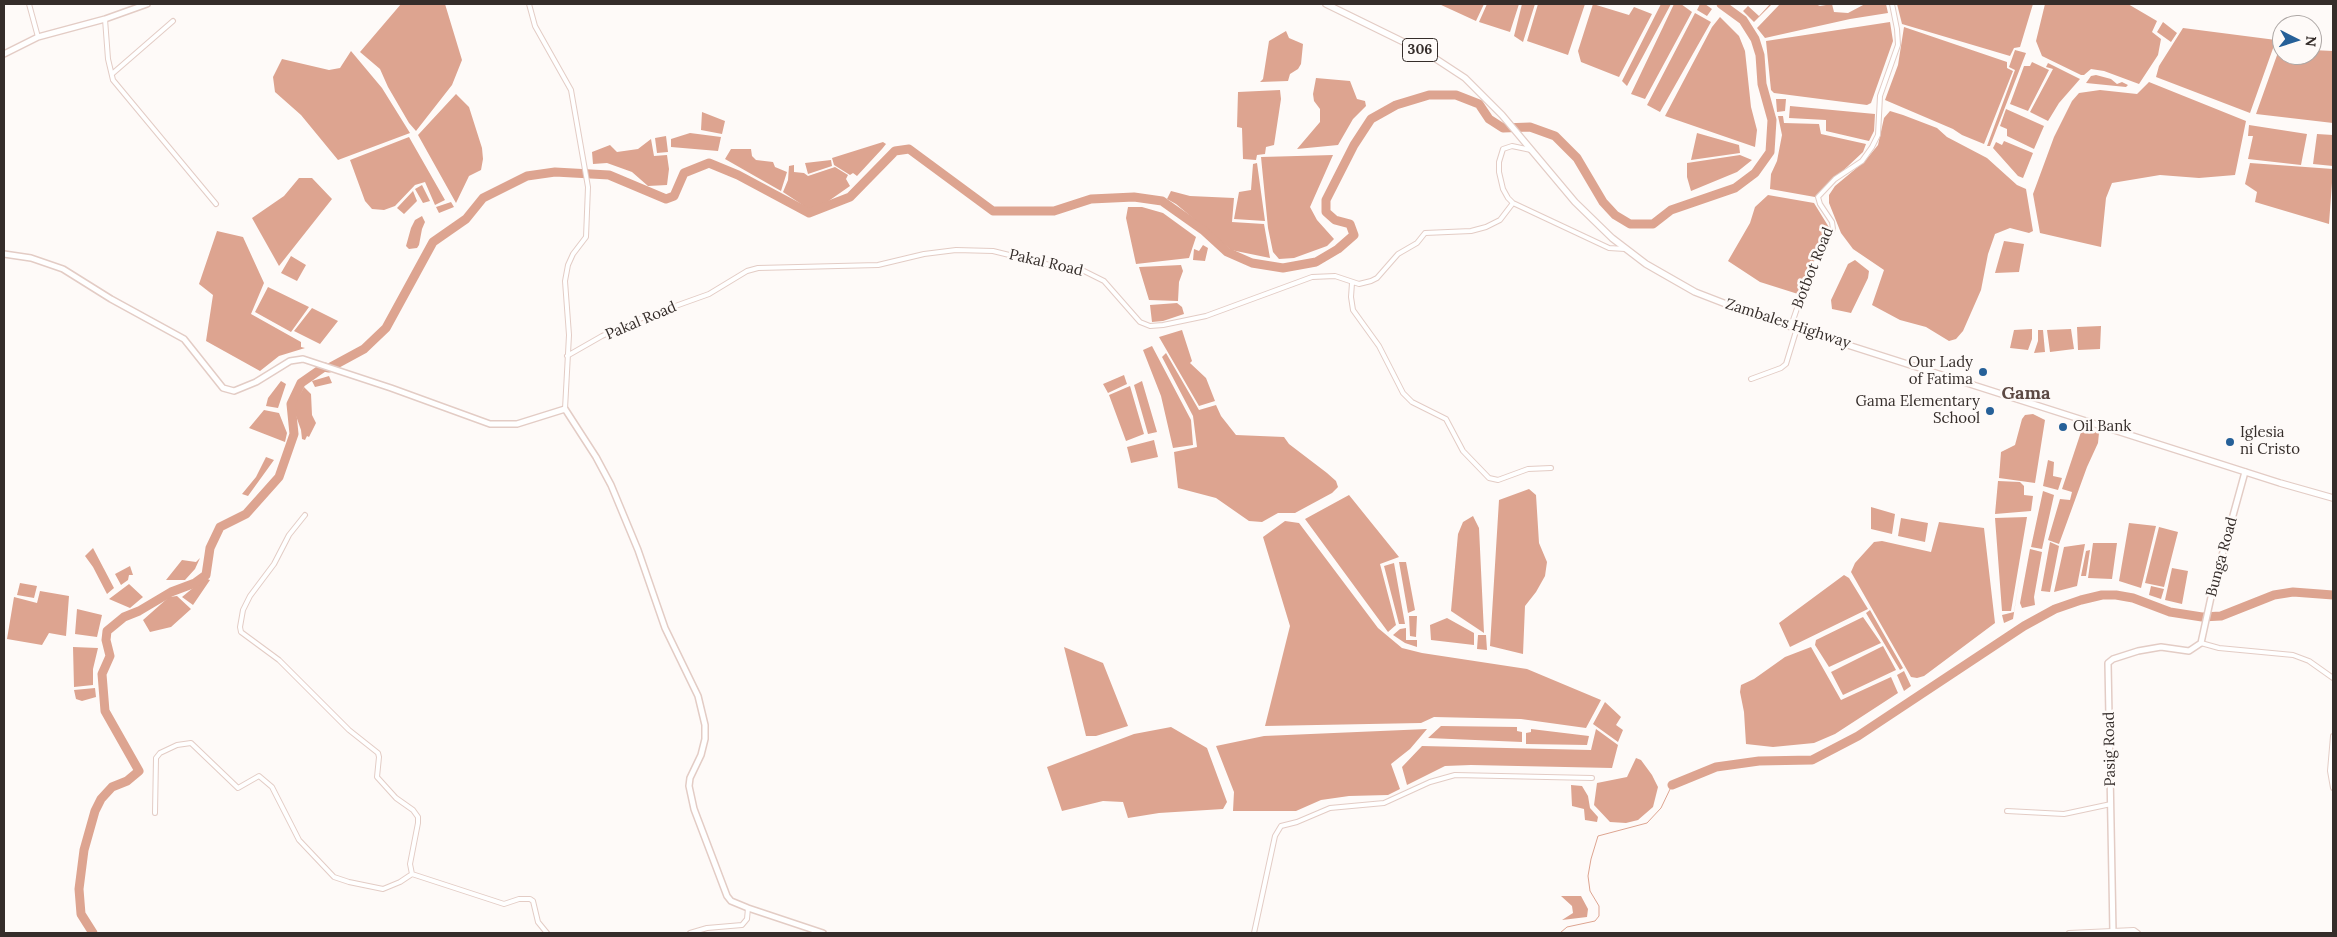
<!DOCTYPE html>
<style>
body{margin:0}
#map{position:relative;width:2337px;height:937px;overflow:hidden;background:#fefaf8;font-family:Lora,serif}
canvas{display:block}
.frame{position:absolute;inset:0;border:5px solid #352d2a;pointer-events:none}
.north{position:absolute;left:2272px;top:15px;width:50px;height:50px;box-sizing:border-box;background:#fefaf8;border:1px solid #aea8a6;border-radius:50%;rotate:95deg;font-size:14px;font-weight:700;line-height:20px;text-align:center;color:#352d2a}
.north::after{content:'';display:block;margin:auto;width:18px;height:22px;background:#266098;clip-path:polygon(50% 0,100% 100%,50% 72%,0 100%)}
</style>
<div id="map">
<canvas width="2337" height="937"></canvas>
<div class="frame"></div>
<div class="north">N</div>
</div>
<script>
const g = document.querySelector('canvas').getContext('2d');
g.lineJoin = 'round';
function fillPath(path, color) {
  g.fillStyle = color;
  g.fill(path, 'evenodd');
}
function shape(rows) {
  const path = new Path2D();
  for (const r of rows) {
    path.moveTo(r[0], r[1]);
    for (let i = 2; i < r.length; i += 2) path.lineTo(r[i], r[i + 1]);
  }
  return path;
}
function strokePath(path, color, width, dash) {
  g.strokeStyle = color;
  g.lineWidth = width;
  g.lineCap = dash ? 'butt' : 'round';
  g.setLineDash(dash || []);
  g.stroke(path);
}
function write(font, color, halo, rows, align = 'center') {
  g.font = font + ' Lora,serif';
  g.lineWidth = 5;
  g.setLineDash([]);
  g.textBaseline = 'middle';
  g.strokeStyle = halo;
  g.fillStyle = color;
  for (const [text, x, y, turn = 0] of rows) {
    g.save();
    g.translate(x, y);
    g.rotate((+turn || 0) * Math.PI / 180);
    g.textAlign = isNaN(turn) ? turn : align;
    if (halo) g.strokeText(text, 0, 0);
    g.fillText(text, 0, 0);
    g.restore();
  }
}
fillPath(shape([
 [401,4,445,4,462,60,452,85,416,131,409,123,388,87,380,69,360,52],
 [1439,4,1484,4,1476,21],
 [1487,4,1519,4,1510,32,1479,22],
 [1522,4,1535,4,1523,42,1514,36],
 [1538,4,1585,4,1568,55,1527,41],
 [1593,4,1629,15,1634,7,1652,14,1619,77,1581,62,1578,51],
 [1661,4,1671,4,1627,86,1622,81],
 [1674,4,1681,4,1692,12,1645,99,1631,94],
 [1700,4,1705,4,1712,9,1707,16,1697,10],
 [1770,4,1772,4,1754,22,1743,11,1748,6,1759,16],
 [1780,4,1815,4,1820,6,1832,4,1834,12,1848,13,1865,4,1886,4,1888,13,1850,19,1765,38,1757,28],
 [1897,4,2033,4,2020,47,2014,48,2010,56,1902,24],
 [2045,4,2128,4,2157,21,2152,32,2161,39,2158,55,2139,84,2104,71,2091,69,2084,75,2081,75,2042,56,2036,41],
 [1695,13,1711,22,1660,112,1647,105],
 [1720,17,1739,36,1745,51,1751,107,1757,130,1755,147,1665,116,1712,27],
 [1890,22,1893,41,1871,103,1867,105,1774,93,1771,90,1766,41],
 [2163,22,2177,33,2171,42,2157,32],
 [1904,27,2007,62,2007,68,2013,71,1984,144,1962,135,1953,129,1885,100,1898,65],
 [2183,28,2276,40,2250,113,2156,77,2159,66],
 [1286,31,1289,38,1303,44,1301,64,1298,69,1290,74,1288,81,1260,82,1263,79,1269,41],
 [2281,44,2282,55,2312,55,2312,50,2333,51,2333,123,2256,114],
 [2015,50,2026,53,1990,146,1987,146,2015,70,2009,67],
 [351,51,382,88,410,133,338,160,301,115,275,92,273,77,282,59,329,70,340,68],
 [2032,62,2049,70,2028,111,2010,104,2024,66,2030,66],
 [2048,63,2080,79,2059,103,2048,121,2030,112,2053,69,2046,67],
 [2096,75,2111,79,2117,84,2122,82,2128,85,2126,87,2086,83,2091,76],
 [1316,78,1350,81,1357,99,1365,101,1366,106,1353,119,1338,145,1297,149,1320,122,1320,109,1314,101,1313,94],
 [2149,82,2246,121,2235,175,2199,178,2160,175,2112,183,2106,198,2101,247,2040,233,2033,194,2054,137,2072,101,2079,93,2100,90,2137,94],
 [1280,90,1281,99,1274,145,1266,147,1265,154,1257,155,1256,160,1243,159,1242,128,1237,127,1238,92],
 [456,94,469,107,482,148,483,159,481,170,469,176,456,203,418,135],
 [1776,99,1786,99,1785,111,1777,112],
 [1790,106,1875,114,1874,131,1869,141,1826,131,1826,120,1789,118],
 [2006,109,2044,126,2034,149,2007,136,2007,129,2000,126],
 [1890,111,1903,115,1937,128,1947,137,1987,158,2017,185,2026,189,2033,231,2029,233,2010,228,1995,234,1988,254,1981,290,1963,331,1956,339,1949,341,1926,327,1900,320,1872,305,1884,270,1853,249,1841,233,1829,203,1829,195,1835,186,1865,161,1878,145,1884,118],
 [702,112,725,121,722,134,701,130],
 [1778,116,1783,116,1784,123,1819,124,1821,134,1866,144,1863,152,1815,197,1770,189,1771,174,1777,161,1782,135],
 [2249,125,2307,134,2301,165,2248,159,2253,136,2248,136],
 [690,133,721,137,718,151,671,147,671,139],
 [1697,133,1739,145,1740,153,1691,160],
 [2317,134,2333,135,2333,166,2313,164],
 [666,136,668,152,657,153,655,138],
 [409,137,445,200,435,205,425,182,415,185,395,206,384,210,372,209,365,201,350,160],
 [651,139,654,156,667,155,669,169,667,185,648,186,632,172,607,163,593,164,592,152,610,145,617,152,638,149],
 [2004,141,2033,153,2023,178,2018,176,1993,148,1996,142,2002,145],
 [883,142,886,144,882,149,857,176,853,173,850,175,834,165,832,158],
 [731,149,751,149,752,156,756,160,773,162,775,167,787,172,781,191,725,159],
 [1333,155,1310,207,1317,220,1334,239,1327,246,1294,258,1279,259,1273,252,1268,228,1261,157],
 [1740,155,1752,160,1737,172,1691,191,1687,177,1687,163],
 [831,160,832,166,808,174,805,163],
 [1257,163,1265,221,1234,219,1239,192,1251,190,1253,164],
 [2250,163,2333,169,2329,224,2255,202,2257,192,2245,184],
 [794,165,794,172,804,173,808,176,835,167,848,175,846,179,850,186,820,207,810,210,783,192,788,180,789,166],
 [299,178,312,178,332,199,279,266,252,218,284,196],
 [422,185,430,201,423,203,415,189],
 [413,191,417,201,404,214,397,208],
 [1171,191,1190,196,1234,198,1232,222,1264,224,1270,258,1231,250,1176,204,1167,199],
 [1768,195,1814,203,1830,229,1798,294,1760,282,1728,261,1750,223,1755,207],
 [451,202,454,207,439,213,436,207],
 [1128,207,1142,207,1163,213,1196,237,1189,258,1136,264,1126,218],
 [422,216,425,222,422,229,419,245,417,248,409,249,406,246,411,228,415,220],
 [217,231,243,237,264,283,251,314,301,342,301,347,305,348,279,356,260,371,206,341,213,295,199,284],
 [2004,241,2024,244,2019,272,1995,273],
 [1203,245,1208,248,1205,261,1193,260,1194,249,1199,251],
 [291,256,306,265,297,281,281,273],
 [1855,260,1869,271,1868,278,1851,313,1832,309,1831,300,1848,264],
 [1181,265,1183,271,1179,282,1178,301,1149,300,1139,267],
 [268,287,309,307,291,332,255,312],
 [1177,303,1182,307,1184,314,1163,321,1152,322,1150,305],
 [312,308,338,321,320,344,294,331],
 [2101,326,2100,349,2078,350,2077,327],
 [2032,329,2032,339,2028,350,2010,348,2014,330],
 [2071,329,2074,349,2050,352,2047,330],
 [1182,330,1192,361,1190,363,1206,378,1215,401,1199,406,1159,337],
 [2038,330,2043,330,2045,352,2034,353,2038,341],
 [1152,346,1191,420,1193,445,1173,448,1161,396,1143,350],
 [1166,353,1199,410,1216,405,1221,416,1236,435,1284,437,1289,444,1327,473,1336,481,1338,487,1332,493,1295,513,1278,513,1262,522,1249,521,1216,498,1178,488,1174,452,1197,447,1193,416,1162,357],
 [1124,375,1127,384,1108,393,1103,384],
 [329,376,332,383,315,387,312,381],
 [281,381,286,384,278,408,266,406,268,398],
 [1142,381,1157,432,1148,434,1134,385],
 [1130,386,1144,434,1126,441,1109,395],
 [304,387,311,394,312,415,316,423,309,437,307,436,305,440,302,439,301,430,295,413,295,404],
 [264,410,279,413,287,433,285,442,249,428],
 [2033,414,2045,420,2035,483,1999,478,2001,452,2015,445,2022,419,2025,415],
 [2082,429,2099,433,2098,443,2087,467,2059,544,2048,540,2060,499,2070,500,2072,492,2062,489],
 [1154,440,1158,457,1131,463,1127,447],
 [266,457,274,460,248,496,242,494,256,477],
 [2048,460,2054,462,2053,476,2062,478,2058,490,2043,486],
 [1998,481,2020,482,2024,486,2024,495,2033,496,2031,511,1995,514],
 [1529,489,1536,495,1539,543,1547,562,1545,576,1536,592,1525,606,1523,654,1490,646,1499,500],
 [2043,491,2054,495,2042,549,2031,547],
 [1349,495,1399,557,1380,564,1396,625,1388,632,1305,519],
 [1871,507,1895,514,1892,534,1871,529],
 [1473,516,1479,528,1484,633,1451,611,1458,534,1463,522],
 [2027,517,2011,611,2002,611,1995,518],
 [1901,518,1928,523,1925,542,1898,536],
 [1285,521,1299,523,1378,628,1402,648,1422,653,1527,669,1601,700,1586,728,1521,719,1434,717,1421,723,1265,726,1290,626,1263,537],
 [1939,522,1984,528,1995,623,1924,676,1917,678,1911,677,1851,572,1855,563,1874,542,1882,541,1931,552],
 [2129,523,2156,526,2141,588,2119,581],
 [2159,527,2178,532,2164,587,2145,583],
 [2050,542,2059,546,2050,592,2041,591],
 [2093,543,2117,543,2112,579,2088,578],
 [2085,544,2077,586,2054,592,2064,547],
 [93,548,114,588,107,594,93,567,85,556],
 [2030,549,2042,552,2034,597,2035,605,2022,608,2020,603],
 [2090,550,2086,576,2081,576,2086,551],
 [200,558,195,569,185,580,166,580,182,560,196,562],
 [1399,562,1406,562,1415,610,1408,613],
 [2022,562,2013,619,2004,623,2002,615,2014,612],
 [1394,563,1405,624,1399,624,1384,566],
 [130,566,133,575,129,575,128,580,121,585,115,574],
 [2172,568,2188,571,2182,604,2165,600],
 [1844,575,1849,578,1868,609,1790,647,1779,623],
 [205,578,210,580,193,605,182,597],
 [20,583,37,586,34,598,17,595],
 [129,584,143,597,130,608,109,599],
 [2151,586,2164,589,2161,599,2149,595],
 [40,591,69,596,66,636,49,633,42,645,7,639,14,597,37,603],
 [177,596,191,609,171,627,150,632,143,620,169,597],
 [77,609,102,615,97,637,75,634],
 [1870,610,1903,668,1900,670,1866,613],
 [1409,616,1417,616,1416,637,1410,636],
 [1863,617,1881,643,1829,667,1815,645,1816,640],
 [1447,618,1474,633,1474,645,1431,640,1430,625],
 [1406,628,1406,640,1417,640,1417,647,1405,643,1393,635,1400,629],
 [1478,635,1486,635,1487,650,1477,649],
 [1883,646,1896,670,1843,695,1831,672],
 [73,647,98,648,93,669,93,685,74,687],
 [1064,647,1103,663,1128,726,1096,736,1086,736],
 [1811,647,1841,700,1891,677,1898,693,1835,734,1814,743,1773,747,1746,744,1744,712,1740,692,1741,685,1754,679,1785,657],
 [1904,671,1911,686,1904,691,1897,675],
 [95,688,96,697,82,701,76,699,74,690],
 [1605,702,1621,717,1616,725,1623,730,1618,742,1593,724],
 [1441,726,1517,727,1517,731,1522,732,1522,742,1428,738],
 [1171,727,1207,748,1227,802,1223,809,1159,813,1128,818,1123,802,1103,801,1062,811,1047,767,1134,734],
 [1427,729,1410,749,1391,764,1400,789,1388,795,1349,796,1321,800,1296,811,1233,811,1234,792,1216,746,1264,736],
 [1531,729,1589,736,1587,745,1526,744,1526,733,1531,732],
 [1596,729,1618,745,1612,768,1471,765,1445,766,1407,785,1402,767,1422,746,1591,750],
 [1636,758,1641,760,1652,775,1658,787,1653,807,1638,820,1626,823,1610,822,1594,805,1597,783,1627,777],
 [1571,785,1582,786,1588,796,1590,808,1598,817,1597,822,1585,820,1584,809,1572,806],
 [1561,896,1581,896,1588,909,1587,917,1562,920,1573,913,1572,906]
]), '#dda490');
strokePath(shape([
 [1560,933,1567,927,1595,921,1599,916,1599,906,1590,891,1588,876,1591,859,1598,836,1647,823,1661,808,1672,785]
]), '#dda490', 1);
strokePath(shape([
 [1672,785,1716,767,1759,761,1812,760,1858,736,2024,626,2055,609,2081,600,2102,595,2116,595,2133,598,2170,612,2202,617,2221,616,2274,595,2293,592,2333,595],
 [93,933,81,914,79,889,84,850,95,811,101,799,112,787,127,781,139,771,105,711,102,674,110,656,106,640,107,631,124,617,139,611,171,592,195,583,206,575,210,548,220,527,246,514,279,477,294,434,291,404,301,383,324,367,329,368,364,349,386,328,433,242,466,219,483,198,527,176,555,172,609,175,666,199,674,196,684,173,709,163,738,175,809,213,850,197,895,151,909,149,993,211,1054,211,1091,199,1134,197,1162,201,1203,230,1227,252,1252,263,1283,268,1316,262,1338,249,1354,235,1350,224,1335,220,1326,212,1326,200,1354,145,1371,119,1396,105,1429,95,1456,95,1479,104,1489,119,1503,128,1530,127,1555,136,1577,158,1603,202,1615,215,1630,224,1653,224,1671,210,1735,188,1755,173,1770,152,1772,120,1762,84,1760,55,1755,39,1743,20,1721,4]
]), '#dda490', 9);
const street = shape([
 [29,4,38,37],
 [529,4,535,26,571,90,588,187,586,237,573,254,568,265,565,281,569,335,565,409],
 [105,19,108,59,113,80,216,204],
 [112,74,173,21],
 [1531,150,1512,146,1503,149,1499,162,1499,172,1503,189,1508,198,1513,203,1609,248,1625,249],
 [1352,283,1351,297,1353,310,1379,346,1403,393,1412,402,1446,419,1463,451,1489,478,1498,480,1528,469,1551,468],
 [1791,326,1806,282,1833,229,1832,222,1820,204,1818,197,1835,179,1862,161,1872,147,1878,135,1880,96,1898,45,1897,29,1892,4],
 [567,356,602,336,642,318,709,294,747,271,758,268,878,265,924,254,956,250,993,251,1058,267,1084,271,1104,281,1140,322,1150,326,1163,325,1206,316,1312,277,1335,276,1359,284,1371,281,1377,278,1398,254,1417,243,1425,233,1471,231,1486,227,1500,220,1513,203],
 [1751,379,1781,368,1786,364,1797,328],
 [305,515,289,535,274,564,250,596,243,610,240,627,241,632,279,660,349,730,378,753,379,757,377,777,396,798,413,810,418,817,418,823,410,864,412,874],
 [2201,643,2219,648,2293,655,2309,661,2333,678],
 [2333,736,2330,771,2333,788],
 [2007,811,2064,814,2111,804],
 [155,813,156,758,160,753,177,745,191,743,238,788,259,776,272,787,299,840,334,877,349,882,383,889,400,882,412,874],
 [412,874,504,904,519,899,530,899,533,901,538,922,547,933],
 [690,933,707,928,742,925,747,919,748,908],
 [1254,933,1275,836,1281,826,1297,822,1330,808,1384,803,1430,782,1455,775,1592,778],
 [2069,933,2134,930,2138,933]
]);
const secondary = shape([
 [4,54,38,37,105,19,147,4],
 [4,254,31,258,63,269,111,299,184,339,223,388,234,391,256,382,290,361,303,359,391,388,490,424,517,424,565,409,596,457,611,485,638,550,665,628,698,696,705,725,705,739,701,755,690,778,689,786,694,809,727,896,731,901,748,908,823,933],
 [2113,933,2108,663,2113,659,2138,651,2161,647,2189,651,2201,643,2213,588,2245,472]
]);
const primary = shape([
 [1326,4,1430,55,1465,78,1502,115,1575,202,1612,238,1646,264,1695,292,1757,316,2280,483,2333,498]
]);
strokePath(street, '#e3ccc5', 6);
strokePath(secondary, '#e3ccc5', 8);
strokePath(primary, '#e3ccc5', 8);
strokePath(street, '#fff', 4);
strokePath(secondary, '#fff', 5);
strokePath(primary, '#fff', 5.5);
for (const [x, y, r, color] of [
 [1983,372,5,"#266098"],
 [1990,411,5,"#266098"],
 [2063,427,5,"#266098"],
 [2230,442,5,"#266098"]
]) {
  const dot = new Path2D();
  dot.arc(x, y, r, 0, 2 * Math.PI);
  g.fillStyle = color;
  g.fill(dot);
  strokePath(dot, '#fefaf8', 2);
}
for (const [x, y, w] of [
 [1420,50,35]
]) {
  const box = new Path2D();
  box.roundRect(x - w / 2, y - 11.5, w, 23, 4);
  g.fillStyle = '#fefaf8';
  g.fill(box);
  strokePath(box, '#352d2a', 1);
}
write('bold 14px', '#352d2a', null, [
 ["306",1420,50]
]);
write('15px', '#352d2a', '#fefaf8', [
 ["Pakal Road",1046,263,13],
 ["Botbot Road",1813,268,-68],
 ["Pakal Road",641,321,-23],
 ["Zambales Highway",1788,324,18],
 ["Bunga Road",2222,557,-75],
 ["Pasig Road",2110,749,-91]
]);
write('15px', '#352d2a', '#fefaf8', [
 ["Our Lady",1973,363],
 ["of Fatima",1973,380],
 ["Gama Elementary",1980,402],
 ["School",1980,419],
 ["Oil Bank",2073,427,"left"],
 ["Iglesia",2240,433,"left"],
 ["ni Cristo",2240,450,"left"]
], 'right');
write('bold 18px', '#5c4943', '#fefaf8', [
 ["Gama",2026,394]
]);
</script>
